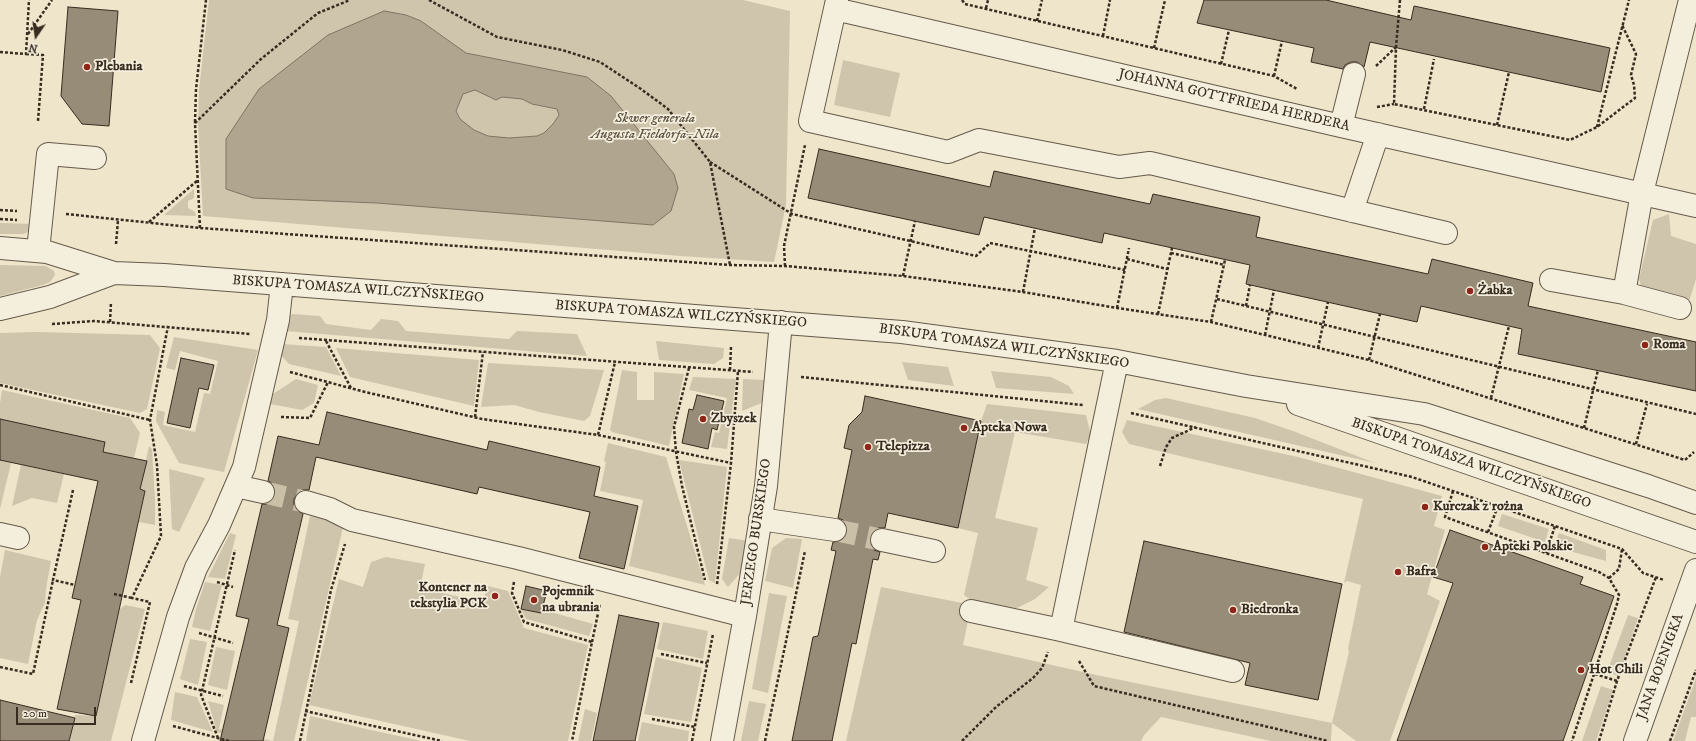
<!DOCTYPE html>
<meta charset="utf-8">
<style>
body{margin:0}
#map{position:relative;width:1696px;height:741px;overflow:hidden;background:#eee5ca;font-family:"IM FELL DW Pica",serif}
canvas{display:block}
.north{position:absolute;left:16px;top:16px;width:40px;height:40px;-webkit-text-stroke:3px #f4eedd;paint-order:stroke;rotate:193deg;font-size:11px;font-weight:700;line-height:16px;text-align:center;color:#382b20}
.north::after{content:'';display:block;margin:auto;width:14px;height:18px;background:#382b20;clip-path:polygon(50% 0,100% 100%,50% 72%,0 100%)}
.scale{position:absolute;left:16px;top:707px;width:80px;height:18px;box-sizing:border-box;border:2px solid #382b20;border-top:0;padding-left:5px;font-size:12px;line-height:14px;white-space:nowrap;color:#382b20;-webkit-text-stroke:3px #f4eedd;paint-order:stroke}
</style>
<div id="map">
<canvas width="1696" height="741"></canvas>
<div class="north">N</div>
<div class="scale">20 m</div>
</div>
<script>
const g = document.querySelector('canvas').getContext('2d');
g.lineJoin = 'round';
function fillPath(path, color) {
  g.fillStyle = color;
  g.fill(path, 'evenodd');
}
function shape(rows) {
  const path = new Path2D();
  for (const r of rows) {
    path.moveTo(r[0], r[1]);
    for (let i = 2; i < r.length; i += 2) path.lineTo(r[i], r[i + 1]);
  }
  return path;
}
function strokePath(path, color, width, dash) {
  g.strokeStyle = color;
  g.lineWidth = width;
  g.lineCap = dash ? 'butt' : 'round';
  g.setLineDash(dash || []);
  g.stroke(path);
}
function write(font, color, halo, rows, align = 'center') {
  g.font = font + ' "IM FELL DW Pica",serif';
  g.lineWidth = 3.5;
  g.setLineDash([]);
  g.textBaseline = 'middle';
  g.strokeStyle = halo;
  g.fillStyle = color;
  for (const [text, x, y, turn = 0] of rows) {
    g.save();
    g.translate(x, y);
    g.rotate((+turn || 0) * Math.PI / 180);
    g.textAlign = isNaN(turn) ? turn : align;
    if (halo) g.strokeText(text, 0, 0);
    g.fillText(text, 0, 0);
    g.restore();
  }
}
fillPath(shape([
 [209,0,743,0,790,11,786,205,774,262,680,256,203,216,198,125,199,90],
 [843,60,900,73,890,117,834,105],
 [194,189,194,198,188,201,188,208,195,212,196,216,164,215],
 [1669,214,1671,236,1696,244,1696,279,1688,305,1642,290,1639,279,1653,220],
 [0,223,34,224,31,230,24,234,0,234],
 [0,265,46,266,54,271,55,275,50,282,43,285,0,296],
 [292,314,320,316,326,324,371,330,381,319,398,321,406,331,509,339,517,331,577,334,587,356,285,331,289,318],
 [37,332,150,335,160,348,147,409,140,413,0,383,0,333],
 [174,337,258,350,224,472,179,463,156,421,157,410,165,412,163,425,195,432,204,393,210,394,218,361,180,351,175,370,166,368],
 [656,341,724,348,723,358,714,364,659,360],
 [282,344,326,347,341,376,289,364,280,354],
 [336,348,479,360,474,406,350,377],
 [902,362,948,367,954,386,908,380],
 [488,363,604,370,590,416,584,421,539,412,514,405,481,407],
 [622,370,637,372,637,400,654,400,654,372,684,374,669,446,612,432,610,430],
 [991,371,1051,377,1069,386,1074,394,996,388],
 [693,377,736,379,727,449,711,447,715,432,719,433,727,398,689,390],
 [296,379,318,385,314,403,302,410,270,404,273,394],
 [743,379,764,380,764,402,742,411],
 [2,390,130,418,140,433,134,458,103,452,104,442,0,419,0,403],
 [1166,398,1255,418,1293,431,1375,463,1138,409,1155,400],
 [987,404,1086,415,1091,435,1086,444,1015,432,995,518,1038,528,1026,580,1049,587,1035,599,1017,608,1004,609,975,603,964,595,978,533,958,528,981,421],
 [1127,420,1298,457,1442,496,1434,526,1445,530,1427,594,1440,601,1390,741,1356,741,1332,723,1331,741,1271,741,1161,717,1144,735,1141,741,846,741,881,587,962,603,968,621,963,645,1101,676,1332,723,1349,652,1348,649,1361,585,1347,581,1344,583,1363,499,1129,444,1122,432],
 [608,443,666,457,705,585,629,566,643,500,600,491,606,462,604,461],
 [149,446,152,449,155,499,155,525,139,522,145,491,140,489],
 [0,460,11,463,0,509],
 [679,460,727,467,715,583,709,580],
 [21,465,64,474,57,503,32,498,12,506],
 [169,469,205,478,179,532,172,529],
 [1502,514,1549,529,1545,542,1498,526],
 [310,516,344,523,294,741,249,741,217,732,208,701,224,705,219,729,273,741,299,621,288,619],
 [230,533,236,535,225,579,208,577],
 [1559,533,1606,550,1606,561,1554,547],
 [729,538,749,541,743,570,728,587,722,579],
 [786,538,802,539,793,588,765,581,772,548],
 [5,550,51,561,46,589,45,603,37,620,28,664,0,658,0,577],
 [386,557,425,564,420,588,483,602,488,586,508,591,524,628,588,645,568,741,470,741,309,705,339,579,363,587,371,562],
 [205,582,222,585,210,631,192,627,196,609],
 [769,593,787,596,768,693,752,689],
 [125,605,145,609,111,741,69,741,75,715,96,716,120,609],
 [521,609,541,613,547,611,593,624,589,636,526,619],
 [1628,615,1638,618,1618,676,1607,672],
 [663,622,708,631,703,659,657,649],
 [190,639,207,642,198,685,180,679],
 [216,647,235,651,227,690,208,685],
 [656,657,702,668,691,722,644,714],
 [1696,678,1696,717,1691,717,1685,741,1673,741],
 [1601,686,1613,690,1596,741,1582,741],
 [175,692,197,697,213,732,171,720],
 [749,701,766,704,758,741,741,741],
 [585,709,597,713,591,741,578,741],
 [310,716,371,730,422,741,306,741],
 [642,722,689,731,688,741,638,741]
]), '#cfc5ad');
const water = shape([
 [384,11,406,15,421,21,466,53,587,77,611,96,674,174,678,188,671,211,653,225,377,203,253,198,226,189,226,139,259,89,328,35,384,11],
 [475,90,496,100,502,97,522,99,532,104,557,109,559,115,553,124,544,133,537,136,509,138,488,136,474,130,460,119,456,111,463,94,475,90]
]);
fillPath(water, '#b0a690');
strokePath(water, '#807563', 1);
const building = shape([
 [1204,0,1326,0,1411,20,1414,6,1610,48,1601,92,1370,42,1364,67,1357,62,1351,62,1345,65,1343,69,1311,62,1314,48,1197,23,1204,0],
 [68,7,118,11,109,126,82,124,61,96,68,7],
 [819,149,990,187,994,171,1150,204,1153,194,1260,217,1256,237,1428,274,1432,259,1533,283,1528,306,1696,342,1696,391,1518,354,1522,329,1421,306,1417,322,1246,284,1250,265,1104,233,1102,243,984,217,979,235,808,198,819,149],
 [181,358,214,365,208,390,199,388,190,428,167,423,181,358],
 [697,395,724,401,717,430,712,428,708,449,682,443,689,409,693,410,697,395],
 [865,396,981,421,958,528,888,513,885,528,878,528,872,532,870,538,870,544,874,550,880,552,878,560,873,559,856,644,852,643,832,741,792,741,813,637,818,636,836,551,831,550,833,542,840,541,845,538,847,532,846,525,843,520,838,518,852,450,844,448,849,425,862,412,865,396],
 [327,412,487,450,489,441,600,467,594,496,638,506,624,569,579,558,590,512,479,487,477,494,316,457,309,490,303,490,298,493,294,499,294,505,297,510,303,514,277,625,289,628,263,741,220,741,249,619,236,616,262,504,267,504,272,501,275,494,275,488,272,483,268,481,278,436,319,445,327,412],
 [0,419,105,442,103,452,147,461,140,489,145,491,96,716,57,709,81,600,72,598,98,481,0,460,0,419],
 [1450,530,1583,577,1580,584,1614,596,1563,741,1397,741,1453,583,1433,577,1450,530],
 [1144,541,1342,584,1318,700,1245,685,1250,663,1124,632,1144,541],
 [526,586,547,591,541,613,521,609,526,586],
 [619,615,659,623,635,741,593,741,619,615],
 [0,700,75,718,69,741,0,741,0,700]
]);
fillPath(building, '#978c78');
strokePath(building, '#382b20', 1);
strokePath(shape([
 [263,492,306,502],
 [835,530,882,540]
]), '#cac0a8', 22, [22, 11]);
const minor = shape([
 [837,0,835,9,1341,126,1696,206],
 [835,9,810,121,948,152,979,140,1119,167,1150,163,1446,233],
 [1341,126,1354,74],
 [1352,211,1378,134],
 [0,248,47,252,114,273,164,275,902,332,1117,361,1246,386,1424,414,1648,486,1696,503],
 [38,251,48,154,95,158],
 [1551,280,1624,293,1680,308],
 [1624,293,1642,193,1690,0],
 [0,309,50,297,114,273],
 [1298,404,1696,542],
 [236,486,263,492],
 [306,502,330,509,352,520,518,558,745,616],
 [760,519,835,530],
 [0,534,18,538],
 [882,540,934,551],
 [971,611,1061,630,1233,671],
 [1061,630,1117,361],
 [143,741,178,617,196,568,219,525,244,467,278,320,282,284],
 [722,741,745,616,766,486,781,322],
 [1635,741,1696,570]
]);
strokePath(minor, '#665a4a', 24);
strokePath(shape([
 [429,0,497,37,562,50,600,62,641,89,668,109,710,162,730,265],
 [962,0,965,4,1274,76,1297,89],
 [1400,0,1396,47,1394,104,1570,140,1597,127,1635,98,1634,85,1631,75,1636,54,1622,25],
 [986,8,988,0],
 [1037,21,1042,0],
 [28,34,52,0],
 [1103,36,1110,0],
 [1154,48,1165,0],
 [0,52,26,54,29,0],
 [26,54,43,55,38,121],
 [1221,64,1229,30],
 [1376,66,1396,47],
 [1274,76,1282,41],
 [1377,107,1394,104],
 [1424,109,1434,59],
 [195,122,196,89,206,0],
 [1497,125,1509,72],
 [1597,127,1629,0],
 [710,162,792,214,976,256,990,243,1125,270],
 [0,210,17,211],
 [66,214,200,228,730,265,785,266,903,276,1023,292,1117,308,1211,322,1369,360,1685,460,1694,452],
 [0,219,17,220],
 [149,222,198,180],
 [200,228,195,123,261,59,318,13,350,0],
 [116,244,118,220],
 [1171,253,1225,265],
 [1127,259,1167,269],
 [785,266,784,246,805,145],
 [903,276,915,221],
 [1023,292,1035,228],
 [1217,299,1696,414],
 [1246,306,1250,285],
 [1117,308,1129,248],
 [1158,314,1172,248],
 [110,322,111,302],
 [1211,322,1225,260],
 [52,324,94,321,250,334],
 [1265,335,1274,290],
 [299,338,753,372],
 [326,341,351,388],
 [1318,348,1328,302],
 [1369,360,1380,314],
 [689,368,674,427,676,452,682,486,705,580],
 [730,370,731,347],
 [290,372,365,392,482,419,598,435,615,362],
 [801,377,1083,405],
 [0,385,150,420],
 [1491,398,1509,326],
 [1131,413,1412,477,1622,549,1643,573,1664,580],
 [281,417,310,418,328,382],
 [475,417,483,352],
 [1584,428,1598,370],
 [598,435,731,463],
 [1636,444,1647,404],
 [1160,466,1166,447,1172,438,1196,427],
 [73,490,53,580,75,585],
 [1453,491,1445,517,1599,572,1609,578,1619,595,1617,604,1572,741],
 [1488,532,1498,506],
 [1546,553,1555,526],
 [1609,578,1619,569,1622,549],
 [217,582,233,587],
 [514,582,512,593,524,622,592,642,572,741],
 [717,584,731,463,738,371],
 [114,594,132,598],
 [199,633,233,643],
 [592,642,600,604],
 [661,654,707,663],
 [1079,661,1094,686,1328,741],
 [0,667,33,674,53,580],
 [1595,674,1617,681],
 [131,683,150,602,132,598,161,536,157,465,150,420,168,326],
 [184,686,223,696],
 [305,711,442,741],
 [652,719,695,727],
 [173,726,229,741],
 [218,738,201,695,235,550],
 [300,741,331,590,345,544],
 [692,741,713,634],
 [765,741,805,551],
 [962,741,996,707,1033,678,1042,668,1048,652],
 [1599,741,1617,681,1656,577],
 [1670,741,1696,670]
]), '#382b20', 2.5, [3, 2]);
strokePath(minor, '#f4eedd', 22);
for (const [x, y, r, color] of [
 [87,67,4,"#8f2418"],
 [1470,291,4,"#8f2418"],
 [1645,345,4,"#8f2418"],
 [703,419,4,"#8f2418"],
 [964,428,4,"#8f2418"],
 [868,447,4,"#8f2418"],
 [1425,507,4,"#8f2418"],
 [1485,547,4,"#8f2418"],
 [1398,572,4,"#8f2418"],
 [495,596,4,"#8f2418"],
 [534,600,4,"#8f2418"],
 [1233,610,4,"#8f2418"],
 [1581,670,4,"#8f2418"]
]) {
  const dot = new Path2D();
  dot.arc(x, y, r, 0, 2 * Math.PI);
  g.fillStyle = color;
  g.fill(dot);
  strokePath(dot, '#f4eedd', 1.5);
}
write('bold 14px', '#382b20', '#f4eedd', [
 ["Plebania",95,67],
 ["Żabka",1478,291],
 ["Roma",1653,345],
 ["Zbyszek",711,419],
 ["Apteka Nowa",972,428],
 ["Telepizza",876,447],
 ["Kurczak z rożna",1433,507],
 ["Apteki Polskie",1493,547],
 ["Bafra",1406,572],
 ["Kontener na",487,588,"right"],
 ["tekstylia PCK",487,604,"right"],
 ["Pojemnik",542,592],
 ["na ubrania",542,608],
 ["Biedronka",1241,610],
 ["Hot Chili",1589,670]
], 'left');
write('14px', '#382b20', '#f4eedd', [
 ["JOHANNA GOTTFRIEDA HERDERA",1234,101,13],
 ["BISKUPA TOMASZA WILCZYŃSKIEGO",358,290,4],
 ["BISKUPA TOMASZA WILCZYŃSKIEGO",681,315,4],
 ["BISKUPA TOMASZA WILCZYŃSKIEGO",1004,347,8],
 ["BISKUPA TOMASZA WILCZYŃSKIEGO",1471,464,19],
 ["JERZEGO BURSKIEGO",757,532,-82],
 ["JANA BOENIGKA",1661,667,-70]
]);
write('italic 14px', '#5e5243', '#f4eedd', [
 ["Skwer generała",655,119],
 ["Augusta Fieldorfa–Nila",655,135]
]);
</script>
